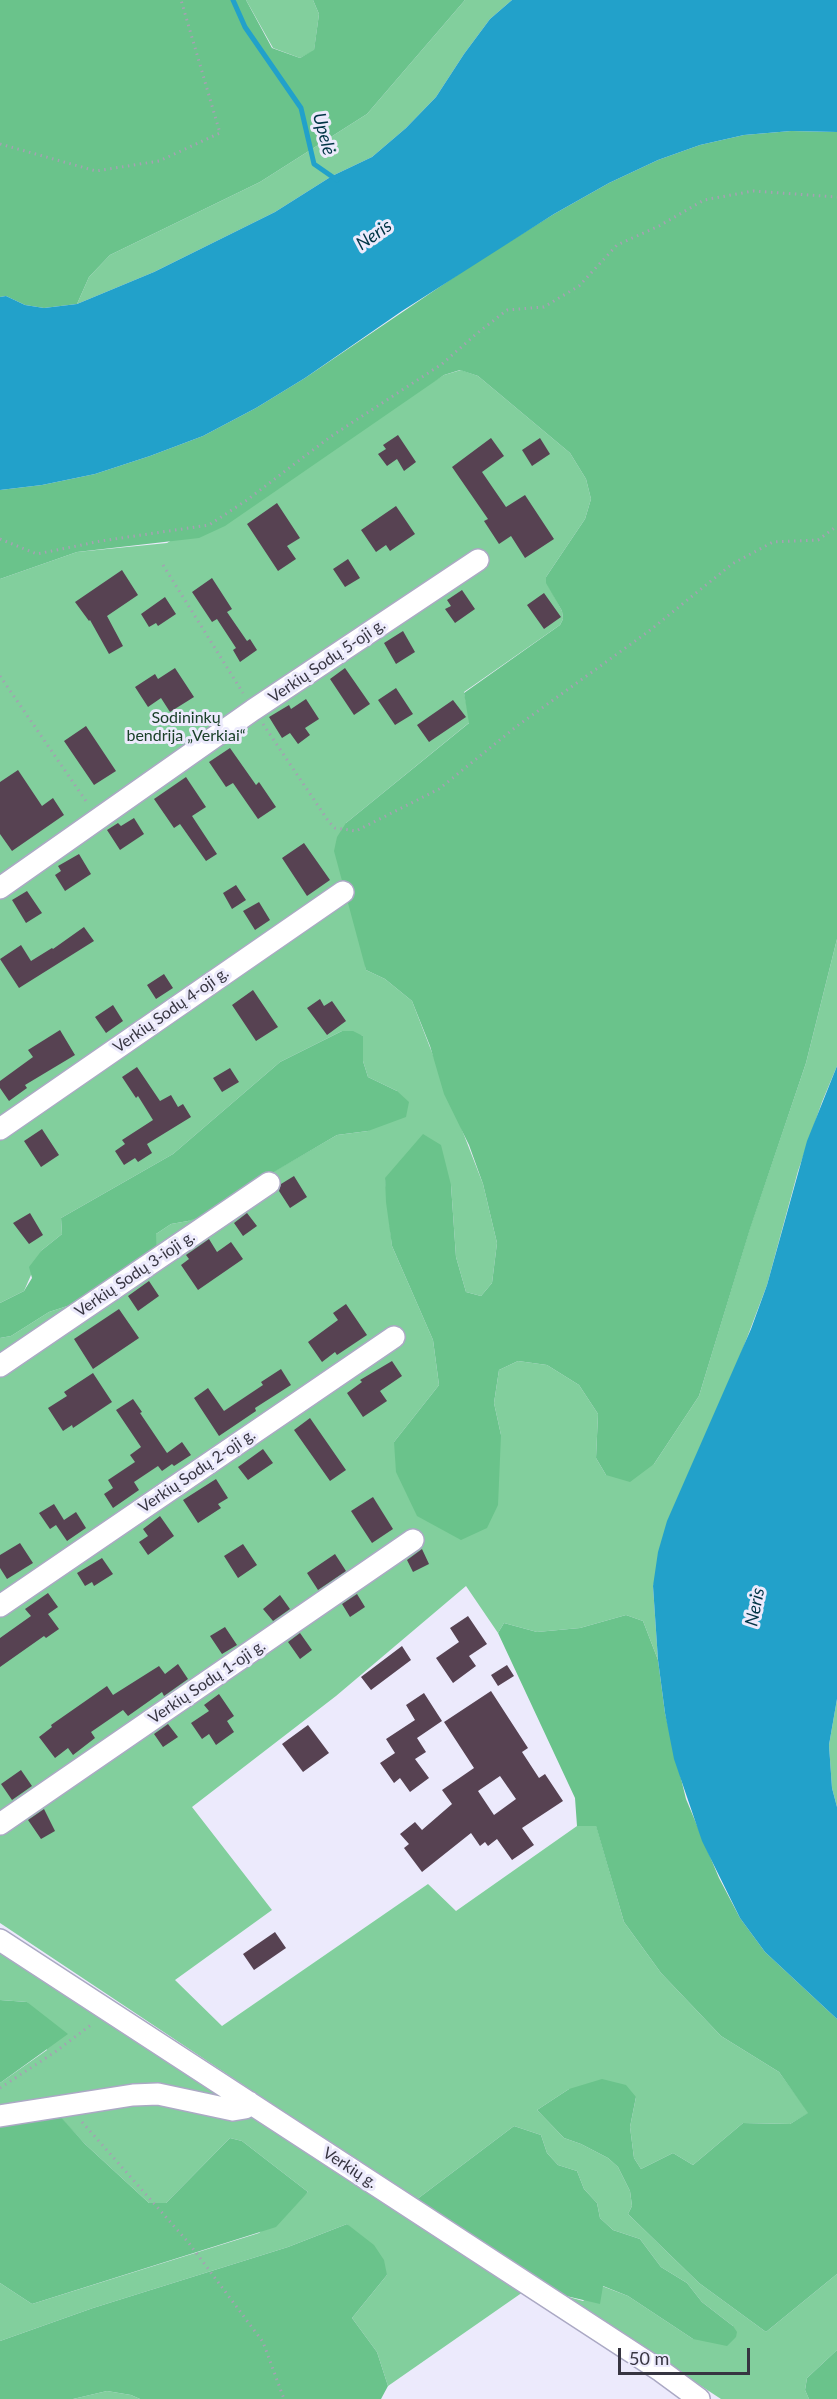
<!DOCTYPE html>
<meta charset="utf-8">
<style>
body{margin:0}
#map{position:relative;width:837px;height:2399px;overflow:hidden;background:#eceafc;font-family:Lato,sans-serif}
canvas{display:block}
.scale{position:absolute;left:618px;top:2348px;width:132px;height:27px;box-sizing:border-box;border:3px solid #373541;border-top:0;padding-left:8px;font-size:18px;line-height:21px;white-space:nowrap;color:#373541;-webkit-text-stroke:4px #eceafc;paint-order:stroke}
</style>
<div id="map">
<canvas width="837" height="2399"></canvas>
<div class="scale">50 m</div>
</div>
<script>
const g = document.querySelector('canvas').getContext('2d');
g.lineJoin = 'round';
function fillPath(path, color) {
  g.fillStyle = color;
  g.fill(path, 'evenodd');
}
function shape(rows) {
  const path = new Path2D();
  for (const r of rows) {
    path.moveTo(r[0], r[1]);
    for (let i = 2; i < r.length; i += 2) path.lineTo(r[i], r[i + 1]);
  }
  return path;
}
function strokePath(path, color, width, dash) {
  g.strokeStyle = color;
  g.lineWidth = width;
  g.lineCap = dash ? 'butt' : 'round';
  g.setLineDash(dash || []);
  g.stroke(path);
}
function write(font, color, halo, rows, align = 'center') {
  g.font = font + ' Lato,sans-serif';
  g.lineWidth = 6;
  g.setLineDash([]);
  g.textBaseline = 'middle';
  g.strokeStyle = halo;
  g.fillStyle = color;
  for (const [text, x, y, turn = 0] of rows) {
    g.save();
    g.translate(x, y);
    g.rotate((+turn || 0) * Math.PI / 180);
    g.textAlign = isNaN(turn) ? turn : align;
    if (halo) g.strokeText(text, 0, 0);
    g.fillText(text, 0, 0);
    g.restore();
  }
}
fillPath(shape([
 [246,0,313,0,319,14,314,51,300,58,273,48],
 [465,0,512,0,490,19,464,54,436,97,406,128,372,157,332,176,275,212,154,272,77,304,89,277,110,255,260,182,367,114],
 [461,370,478,376,570,453,586,479,591,499,585,519,546,577,547,583,562,611,563,619,560,625,464,692,470,722,346,823,366,970,385,979,412,1001,483,1184,497,1243,492,1283,481,1296,466,1292,456,1257,451,1185,385,1178,392,1246,433,1340,439,1385,394,1442,501,1435,494,1403,499,1370,518,1361,547,1365,579,1385,598,1414,596,1458,606,1475,654,1464,699,1396,750,1228,806,1063,837,939,837,1066,822,1102,798,1171,767,1285,653,1586,658,1660,643,1621,626,1615,580,1628,537,1632,504,1623,498,1633,466,1586,336,1696,192,1807,272,1910,175,1980,222,2026,428,1884,456,1911,577,1826,596,1825,624,1922,661,1973,721,2036,779,2072,809,2113,790,2124,743,2123,693,2165,673,2153,641,2169,634,2158,630,2127,636,2097,569,2089,537,2110,564,2138,581,2144,608,2158,618,2167,630,2191,632,2206,628,2214,699,2283,766,2332,837,2274,837,2350,807,2378,805,2390,809,2399,721,2399,562,2295,583,2301,602,2286,628,2296,693,2339,733,2326,702,2302,687,2283,661,2267,640,2239,613,2230,600,2218,597,2203,584,2189,577,2171,558,2165,547,2153,541,2135,514,2126,416,2200,0,1923,0,1338,11,1336,49,1312,122,1288,156,1234,171,1224,188,1221,337,1135,368,1131,397,1091,368,1077,363,1061,363,1036,342,1031,280,1062,173,1154,61,1218,62,1234,42,1250,24,1291,0,1303,0,579,77,552,167,543,444,375],
 [837,1699,837,1807,832,1788,829,1745],
 [0,1952,523,2292,388,2386,377,2352,352,2318,387,2275,347,2224,288,2247,93,2308,0,2341,0,2283,32,2304,259,2233,308,2192,242,2141,230,2138,166,2203,149,2203,85,2144,59,2116,0,2123,0,2083,47,2050,27,2002,0,2000],
 [107,2391,131,2395,140,2399,73,2399]
]), '#82cf9d');
fillPath(shape([
 [0,0,246,0,272,48,300,58,314,50,319,14,313,0,465,0,367,114,260,182,110,255,89,277,77,304,44,308,25,305,6,296,0,297],
 [791,131,837,132,837,939,806,1063,750,1229,699,1396,654,1464,630,1482,606,1475,596,1458,598,1414,579,1385,547,1365,518,1361,499,1370,494,1403,501,1435,498,1505,487,1528,461,1540,417,1516,396,1472,394,1442,439,1385,433,1340,392,1246,386,1202,385,1178,423,1134,441,1145,451,1185,456,1257,466,1292,481,1296,492,1283,497,1243,483,1184,469,1145,444,1094,430,1046,412,1001,385,979,366,970,334,851,337,837,346,823,469,723,464,693,560,625,563,619,562,611,546,583,546,577,585,519,591,499,586,479,570,453,478,376,460,370,444,375,225,526,199,538,77,552,0,579,0,490,42,485,95,474,150,456,203,436,256,408,305,378,475,263,554,214,609,183,658,160,700,145,744,135],
 [342,1031,353,1031,363,1036,363,1061,368,1077,397,1091,409,1102,406,1117,368,1131,337,1135,267,1176,214,1212,188,1221,171,1224,156,1234,157,1262,122,1288,49,1312,11,1336,0,1338,0,1303,24,1291,32,1278,29,1267,42,1250,62,1234,61,1218,173,1154,280,1062],
 [626,1615,643,1621,658,1660,665,1713,686,1799,719,1878,740,1918,765,1952,837,2019,837,2274,766,2332,699,2283,628,2214,632,2206,630,2191,618,2167,608,2158,581,2144,564,2138,537,2110,569,2089,602,2079,626,2085,636,2097,630,2127,634,2158,641,2169,673,2153,693,2165,743,2123,790,2124,808,2113,779,2072,721,2036,661,1973,624,1922,596,1826,577,1826,575,1798,498,1633,504,1623,537,1632,580,1628],
 [0,2000,27,2002,68,2034,0,2083],
 [59,2115,85,2144,149,2203,166,2203,230,2138,242,2141,308,2192,276,2227,32,2304,0,2283,0,2123],
 [514,2126,541,2135,547,2153,558,2165,577,2171,584,2189,597,2203,600,2218,613,2230,640,2239,661,2267,687,2283,702,2302,733,2326,737,2332,736,2337,727,2346,693,2339,628,2296,603,2286,600,2304,562,2295,416,2200],
 [347,2224,374,2245,384,2260,387,2275,352,2318,377,2352,388,2386,381,2399,140,2399,131,2395,107,2391,73,2399,0,2399,0,2341,93,2308,288,2247],
 [837,2350,837,2399,809,2399,805,2390,807,2378]
]), '#6ac38b');
fillPath(shape([
 [512,0,837,0,837,132,791,131,744,135,700,145,658,160,609,183,554,214,402,311,305,378,256,408,203,436,150,456,95,474,42,485,0,490,0,297,6,296,25,305,44,308,77,304,154,272,275,212,332,176,372,157,406,128,436,97,464,54,490,19],
 [837,1066,837,1699,829,1745,832,1788,837,1807,837,2019,765,1952,740,1918,702,1841,674,1759,665,1713,658,1660,653,1586,658,1552,667,1521,751,1329,767,1285,807,1141]
]), '#22a1ca');
strokePath(shape([
 [233,0,245,27,301,108,314,164,337,180]
]), '#22a1ca', 5);
fillPath(shape([
 [398,435,416,462,404,471,397,459,387,466,378,454,386,449,383,445],
 [491,438,504,456,482,472,506,507,525,495,554,539,525,558,511,536,499,544,484,521,488,519,452,467],
 [540,438,550,454,532,466,522,450],
 [277,503,300,538,287,546,296,559,278,571,247,524],
 [396,506,415,534,390,551,386,545,376,552,361,530],
 [348,559,360,578,345,587,333,569],
 [122,570,138,595,107,616,123,646,109,654,90,620,89,621,75,602],
 [212,578,232,609,227,612,247,641,250,639,257,650,240,662,233,650,236,648,217,619,212,622,192,592],
 [462,590,475,609,455,623,445,609,451,606,447,600],
 [544,593,561,617,544,629,527,605],
 [165,597,176,614,158,626,156,623,149,627,141,614],
 [403,631,415,652,396,664,384,643],
 [175,668,194,697,170,712,161,698,148,707,135,687,155,674,158,679],
 [345,668,370,704,354,715,330,679],
 [396,688,413,714,395,725,378,700],
 [306,699,319,719,305,728,310,735,298,744,290,733,282,738,269,717,289,705,291,709],
 [453,700,466,717,429,742,417,725],
 [86,726,116,771,94,785,64,741],
 [230,748,256,785,259,782,276,807,258,819,233,783,226,787,209,762],
 [18,770,42,806,53,798,64,815,12,851,0,834,0,782],
 [186,777,206,807,192,816,217,854,206,861,180,824,174,828,154,799],
 [134,818,144,834,120,850,107,830,118,823,121,826],
 [304,843,330,880,307,896,282,858],
 [79,854,91,874,65,891,55,875,61,871,58,866],
 [236,885,246,900,232,909,223,893],
 [27,891,42,913,26,923,12,900],
 [259,902,270,920,255,930,243,911],
 [84,927,94,941,19,988,0,959,21,945,31,961,52,948,53,949],
 [164,974,173,988,156,999,147,985],
 [253,990,278,1027,256,1041,232,1005],
 [320,999,324,1006,332,1001,346,1021,327,1035,307,1008],
 [113,1005,123,1021,106,1033,95,1017],
 [60,1030,75,1055,25,1085,27,1088,9,1101,0,1088,0,1081,33,1057,28,1050],
 [137,1067,160,1101,171,1095,178,1107,183,1104,191,1117,147,1144,152,1153,138,1162,135,1158,124,1165,115,1151,125,1144,122,1140,153,1120,138,1096,136,1098,122,1077],
 [230,1068,239,1082,222,1092,213,1078],
 [42,1129,59,1155,41,1167,24,1141],
 [294,1176,307,1197,290,1208,279,1191,281,1184],
 [30,1213,43,1235,29,1244,13,1223],
 [247,1213,257,1226,243,1236,234,1223],
 [209,1239,217,1252,231,1242,243,1259,198,1290,181,1265,189,1259,186,1255],
 [149,1281,159,1296,138,1311,128,1296],
 [346,1304,367,1335,337,1355,335,1352,322,1362,308,1342,338,1320,333,1313],
 [119,1309,139,1338,93,1369,74,1339],
 [392,1361,402,1376,380,1391,387,1401,363,1417,347,1393,362,1382,360,1380],
 [281,1369,291,1385,255,1408,256,1411,219,1436,194,1398,208,1388,224,1411,263,1385,261,1382],
 [93,1373,112,1402,73,1428,72,1425,63,1431,48,1408,67,1396,64,1392],
 [133,1399,142,1412,140,1413,167,1453,182,1442,191,1455,174,1466,172,1464,162,1471,158,1466,134,1482,139,1490,113,1508,104,1494,113,1488,108,1480,135,1462,130,1455,141,1447,116,1410],
 [310,1418,346,1470,330,1481,294,1430],
 [263,1449,273,1463,248,1480,238,1467],
 [216,1479,228,1498,218,1504,221,1508,198,1523,183,1500],
 [373,1497,393,1529,372,1543,351,1511],
 [54,1504,64,1520,76,1512,86,1528,67,1541,56,1525,50,1529,39,1513],
 [160,1516,174,1536,148,1555,139,1542,148,1536,143,1529],
 [20,1543,33,1563,7,1579,0,1568,0,1555],
 [243,1544,257,1565,238,1578,224,1556],
 [422,1549,429,1564,413,1572,407,1560],
 [335,1554,346,1571,318,1590,307,1573],
 [102,1558,113,1574,94,1586,92,1582,85,1586,77,1573],
 [48,1593,58,1607,48,1614,59,1629,46,1638,44,1636,0,1667,0,1638,31,1616,25,1609],
 [357,1594,365,1607,350,1617,342,1604],
 [280,1595,290,1609,273,1621,263,1609],
 [468,1616,487,1644,469,1656,476,1666,453,1683,436,1658,459,1642,450,1628],
 [225,1627,237,1645,222,1654,210,1636],
 [300,1633,312,1650,300,1659,288,1642],
 [402,1646,411,1660,371,1690,361,1677],
 [178,1664,188,1679,164,1696,162,1692,128,1716,123,1710,91,1732,95,1738,73,1755,68,1748,55,1758,39,1737,52,1727,51,1725,107,1686,113,1695,159,1666,165,1674],
 [507,1665,514,1676,498,1686,491,1675],
 [491,1691,528,1748,522,1752,539,1778,545,1774,563,1801,522,1828,534,1845,512,1860,497,1839,488,1846,485,1842,480,1846,471,1833,422,1872,404,1848,409,1844,400,1834,415,1822,422,1830,452,1804,442,1790,474,1768,444,1722],
 [500,1776,516,1799,494,1815,478,1791],
 [424,1693,442,1721,417,1738,426,1752,415,1759,429,1778,410,1792,400,1778,394,1783,380,1763,395,1753,386,1739,415,1720,406,1705],
 [219,1694,234,1716,227,1721,234,1732,216,1745,209,1734,202,1739,191,1723,209,1711,204,1705],
 [168,1724,178,1737,163,1747,154,1734],
 [308,1725,329,1753,303,1772,282,1744],
 [21,1770,32,1786,12,1800,1,1784],
 [44,1809,55,1831,41,1839,28,1820],
 [275,1932,286,1948,254,1970,243,1954]
]), '#574252');
const minor = shape([
 [0,888,253,710,478,560],
 [0,1129,343,892],
 [0,1366,269,1183],
 [0,1606,394,1337],
 [0,1824,413,1540],
 [0,1940,661,2371,699,2399],
 [0,2116,133,2095,158,2094,233,2110,245,2108,249,2102]
]);
strokePath(minor, '#aba9c4', 24);
strokePath(shape([
 [0,144,96,171,159,161,220,133,181,0],
 [0,539,37,554,101,541,209,525,247,500,330,437,442,364,475,335,507,310,544,307,579,286,617,245,659,226,704,200,753,191,837,197],
 [163,565,243,693],
 [0,676,88,804],
 [263,724,329,822,335,828,356,831,439,789,517,726,649,631,732,564,773,542,818,540,837,526],
 [0,2088,55,2052,92,2024],
 [82,2122,188,2242,263,2342,284,2399]
]), '#a4a2b2', 3, [1.5, 4.5]);
strokePath(minor, '#fff', 21);
write('16px', '#373541', '#eceafc', [
 ["Verkių Sodų 5-oji g.",327,661,-34],
 ["Verkių Sodų 4-oji g.",171,1010,-35],
 ["Verkių Sodų 3-ioji g.",135,1274,-34],
 ["Verkių Sodų 2-oji g.",197,1471,-34],
 ["Verkių Sodų 1-oji g.",207,1682,-34],
 ["Verkių g.",350,2168,33]
]);
write('16px', '#1a4029', '#eceafc', [
 ["Sodininkų",186,718],
 ["bendrija „Verkiai“",186,736]
]);
write('italic 18px', '#003445', '#eceafc', [
 ["Upelė",324,134,75],
 ["Neris",374,235,-35],
 ["Neris",755,1607,-79]
]);
</script>
